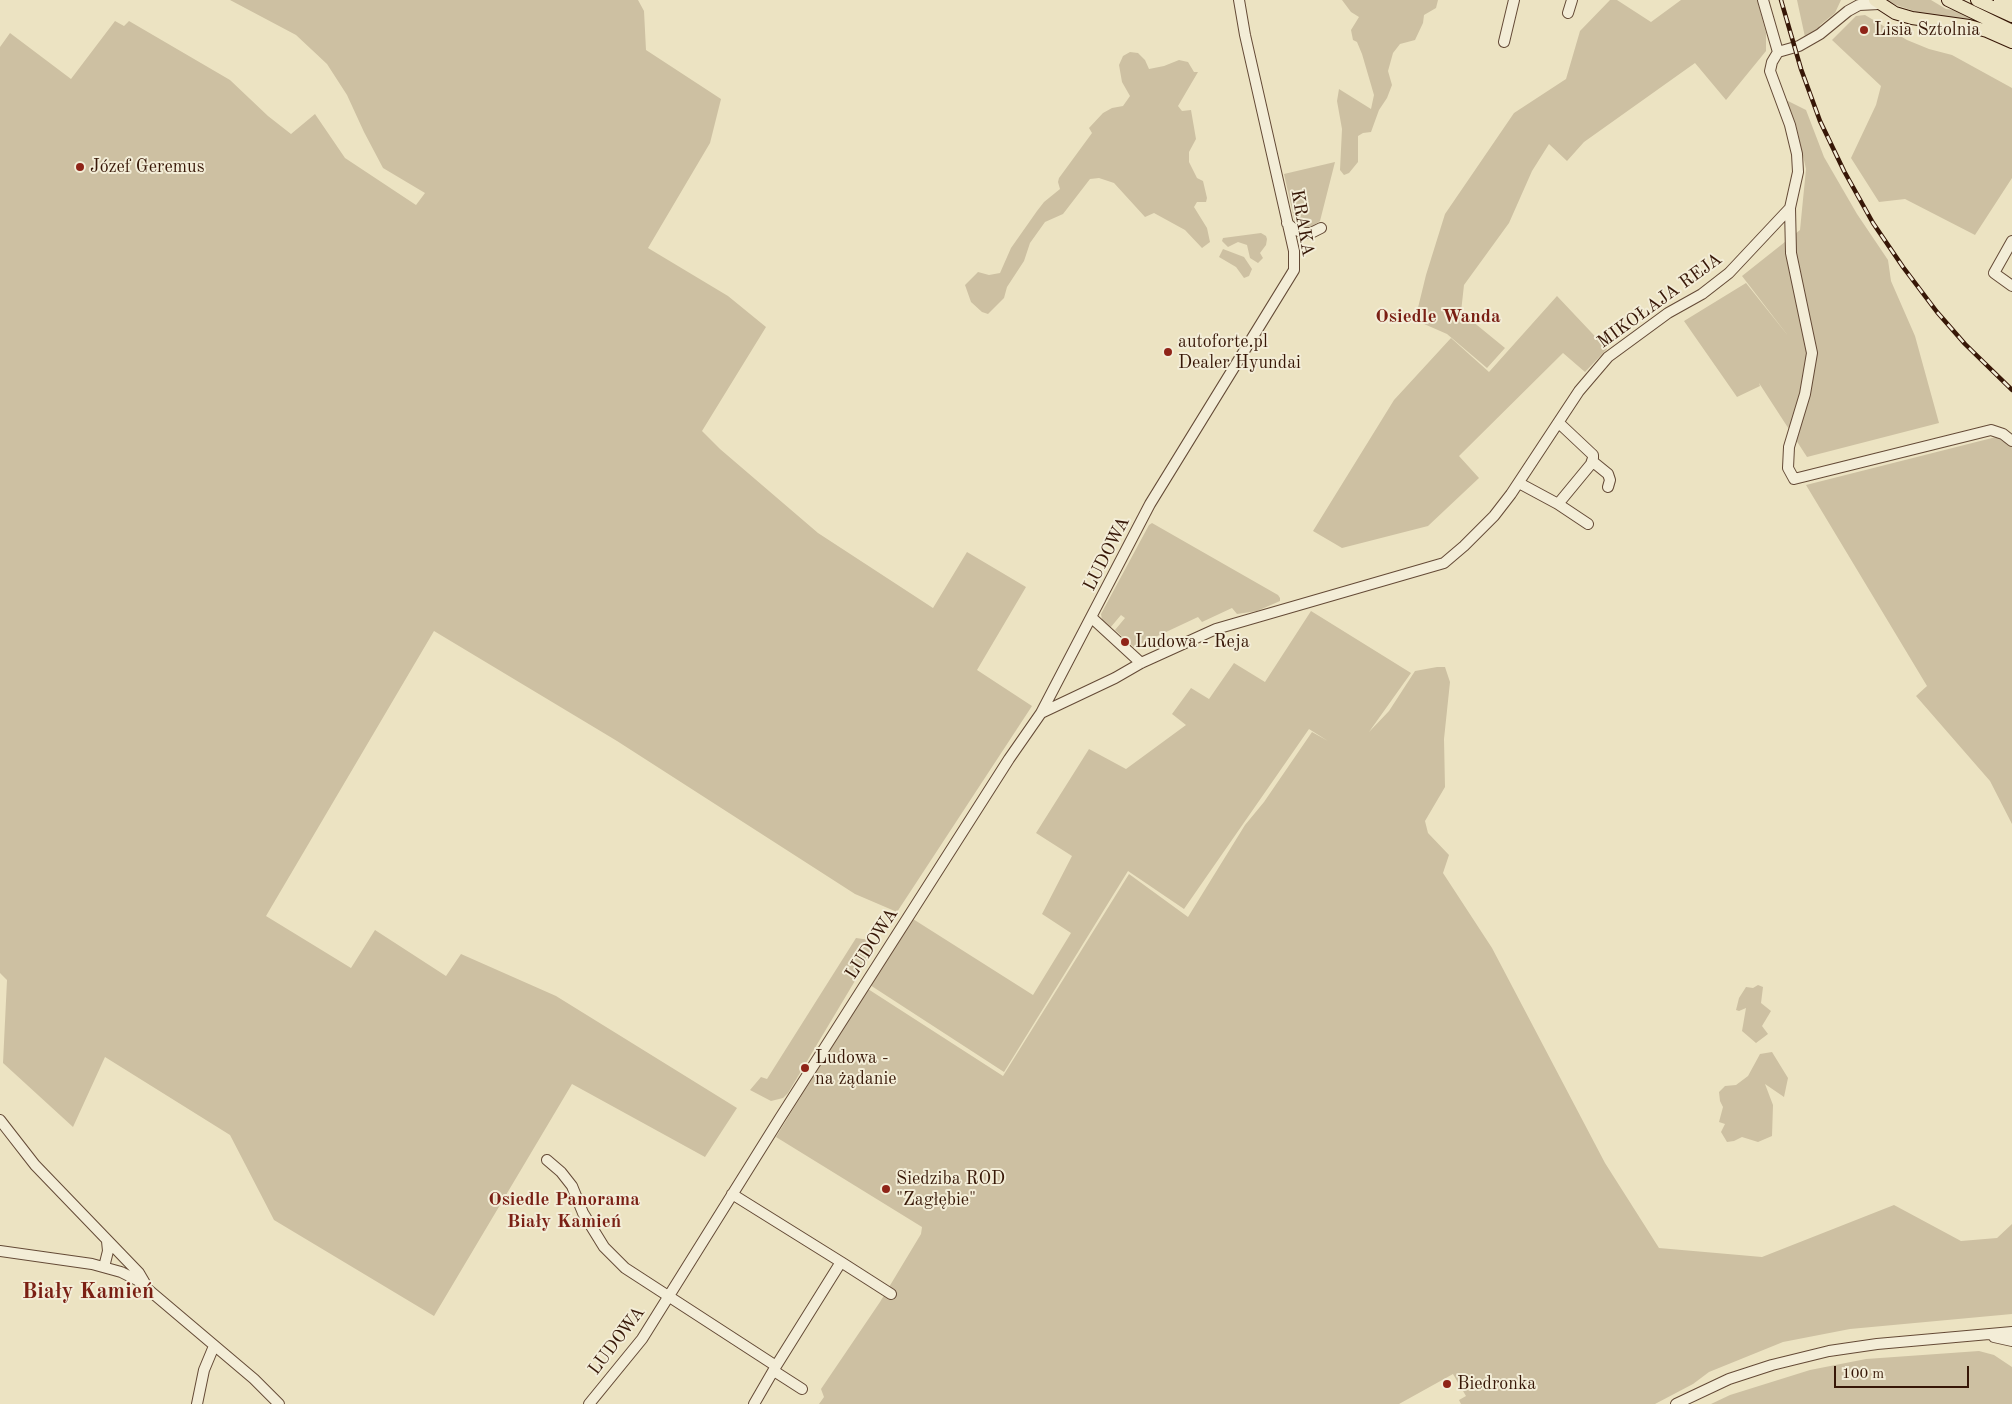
<!DOCTYPE html>
<meta charset="utf-8">
<style>
body{margin:0}
#map{position:relative;width:2012px;height:1404px;overflow:hidden;background:#ece3c2;font-family:"Old Standard TT",serif}
canvas{display:block}
.scale{position:absolute;left:1834px;top:1366px;width:135px;height:22px;box-sizing:border-box;border:2px solid #371707;border-top:0;padding-left:6px;font-size:15px;line-height:18px;white-space:nowrap;color:#371707;-webkit-text-stroke:4px #f3edd7;paint-order:stroke}
</style>
<div id="map">
<canvas width="2012" height="1404"></canvas>
<div class="scale">100 m</div>
</div>
<script>
const g = document.querySelector('canvas').getContext('2d');
g.lineJoin = 'round';
function fillPath(path, color) {
  g.fillStyle = color;
  g.fill(path, 'evenodd');
}
function shape(rows) {
  const path = new Path2D();
  for (const r of rows) {
    path.moveTo(r[0], r[1]);
    for (let i = 2; i < r.length; i += 2) path.lineTo(r[i], r[i + 1]);
  }
  return path;
}
function strokePath(path, color, width, dash) {
  g.strokeStyle = color;
  g.lineWidth = width;
  g.lineCap = dash ? 'butt' : 'round';
  g.setLineDash(dash || []);
  g.stroke(path);
}
function write(font, color, halo, rows, align = 'center') {
  g.font = font + ' "Old Standard TT",serif';
  g.lineWidth = 4;
  g.setLineDash([]);
  g.textBaseline = 'middle';
  g.strokeStyle = halo;
  g.fillStyle = color;
  for (const [text, x, y, turn = 0] of rows) {
    g.save();
    g.translate(x, y);
    g.rotate((+turn || 0) * Math.PI / 180);
    g.textAlign = isNaN(turn) ? turn : align;
    if (halo) g.strokeText(text, 0, 0);
    g.fillText(text, 0, 0);
    g.restore();
  }
}
fillPath(shape([
 [230,0,638,0,644,11,646,50,721,99,710,143,648,248,728,296,766,327,702,431,720,449,818,533,933,608,967,552,1026,587,977,670,1032,706,897,912,855,894,617,741,434,631,266,916,351,968,375,930,446,976,461,954,556,996,737,1108,705,1157,572,1084,434,1316,274,1220,230,1135,105,1057,73,1127,3,1063,7,980,0,973,0,47,10,33,71,79,115,21,124,26,129,21,230,80,268,116,291,134,315,114,345,158,416,205,425,193,383,168,364,132,347,95,327,64,296,35],
 [1342,0,1438,0,1436,8,1424,15,1423,23,1415,40,1400,44,1393,53,1388,71,1392,85,1387,98,1379,110,1371,132,1363,133,1358,136,1358,162,1349,173,1344,175,1340,170,1342,129,1337,101,1339,89,1371,109,1374,95,1362,54,1357,42,1353,40,1351,30,1359,17,1351,12],
 [1610,0,1617,0,1651,22,1681,0,1757,0,1766,33,1766,51,1726,100,1695,63,1584,142,1567,161,1549,144,1532,171,1509,223,1464,285,1461,312,1505,348,1487,368,1447,334,1415,320,1426,275,1445,214,1514,113,1566,79,1580,31],
 [1797,0,1841,0,1835,13,1820,25,1818,30,1805,37],
 [1886,0,1931,0,1946,9,1954,10,1979,23,1920,13,1896,5],
 [1865,15,1907,40,1929,49,1952,55,2012,88,2012,178,1975,235,1905,199,1879,202,1851,158,1876,105,1881,86,1832,40,1856,16],
 [1130,52,1138,53,1145,60,1149,69,1164,66,1179,60,1188,62,1194,72,1198,72,1178,106,1182,111,1191,110,1196,139,1189,152,1189,162,1197,178,1203,181,1207,198,1206,202,1197,202,1194,207,1207,228,1210,242,1202,248,1185,230,1154,213,1145,217,1114,183,1099,178,1090,179,1063,214,1045,222,1030,243,1024,261,1007,287,1004,298,988,314,982,312,971,302,965,285,978,272,989,275,1000,273,1011,248,1037,211,1044,202,1060,189,1058,182,1059,178,1092,133,1089,128,1103,113,1112,108,1123,106,1130,96,1122,82,1119,65,1123,56],
 [1786,100,1806,110,1824,157,1857,214,1888,260,1891,281,1915,336,1939,423,1807,457,1759,383,1760,386,1737,397,1684,321,1746,283,1789,337,1742,276,1800,230,1806,169,1796,125],
 [1335,162,1320,221,1310,228,1299,227,1295,223,1284,174],
 [1261,233,1266,236,1267,239,1266,245,1260,253,1263,258,1258,263,1250,258,1247,245,1238,242,1228,247,1222,241,1223,238],
 [1223,249,1244,257,1252,269,1249,276,1244,278,1236,267,1219,257],
 [1557,296,1607,349,1585,372,1563,353,1459,456,1479,478,1428,526,1342,548,1313,531,1394,400,1451,338,1489,372],
 [1996,437,2012,447,2012,824,1990,781,1916,696,1927,686,1806,485],
 [1152,523,1278,595,1280,598,1280,601,1257,611,1237,614,1232,608,1202,622,1198,617,1134,647,1115,630,1125,618,1121,615,1110,628,1102,620,1101,614,1149,525],
 [1311,611,1411,673,1369,732,1389,711,1415,671,1437,667,1445,667,1450,682,1444,739,1445,787,1425,821,1428,833,1449,855,1443,873,1492,948,1605,1163,1659,1248,1762,1257,1894,1205,1961,1241,1997,1238,2012,1224,2012,1314,1850,1329,1783,1342,1709,1372,1693,1384,1655,1404,1461,1404,1459,1400,1466,1396,1453,1374,1399,1404,819,1404,824,1397,821,1389,880,1302,921,1234,922,1227,776,1137,790,1114,868,989,1003,1076,1129,874,1188,917,1245,825,1264,802,1312,732,1328,741,1309,729,1184,909,1128,871,1004,1072,870,985,913,919,1033,995,1071,933,1042,914,1072,856,1036,833,1089,749,1126,769,1186,725,1172,714,1191,688,1209,699,1234,663,1265,682],
 [856,938,870,940,874,945,874,949,788,1093,783,1098,771,1101,750,1090,761,1077,767,1079],
 [1758,985,1763,987,1761,1003,1771,1011,1762,1026,1768,1034,1756,1043,1742,1031,1746,1008,1739,1011,1736,1010,1739,998,1746,987,1753,988],
 [1772,1052,1788,1078,1784,1097,1765,1084,1773,1105,1772,1136,1758,1142,1742,1137,1734,1141,1727,1142,1721,1132,1725,1124,1719,1122,1723,1107,1720,1101,1719,1092,1725,1086,1736,1085,1748,1076,1760,1054],
 [1979,1351,1994,1355,2012,1367,2012,1404,1711,1404,1730,1395,1810,1370,1866,1359]
]), '#cdc0a2');
const minor = shape([
 [1763,0,1778,52],
 [1568,13,1572,0],
 [1504,42,1514,0],
 [1790,208,1791,253,1812,353,1805,394,1789,447,1788,468,1794,479,1991,430,2003,434,2012,441],
 [1287,223,1294,229,1304,233,1311,233,1321,228],
 [2012,241,1994,273,2012,286],
 [1592,461,1608,474,1610,480,1608,487],
 [1519,483,1558,504,1588,524],
 [1558,504,1591,464,1593,458,1593,455,1559,423],
 [1092,618,1141,663],
 [1041,713,1115,678,1141,663,1216,629,1444,563,1464,546,1494,516,1511,494,1579,391,1608,357,1668,313,1702,294,1729,273,1790,208,1798,172,1797,154,1790,125,1770,71,1772,62,1778,52,1799,46,1820,34,1848,11,1859,5,1879,4],
 [0,1120,35,1165,139,1273,146,1285],
 [547,1160,561,1172,572,1186,583,1213,604,1247,625,1268,776,1366,841,1262,732,1194],
 [0,1251,92,1264,121,1272,137,1280,254,1379,279,1404],
 [841,1262,891,1294],
 [104,1267,108,1251,107,1241],
 [1994,1337,2012,1341],
 [774,1371,802,1389],
 [197,1404,204,1370,214,1346],
 [589,1404,642,1339,780,1118,1009,759,1041,713,1150,504,1294,270,1294,251,1245,35,1239,0],
 [754,1404,776,1366],
 [1676,1404,1729,1379,1772,1365,1829,1351,1877,1344,2012,1332]
]);
const major = shape([
 [1875,0,1895,13,1912,18,1969,26,1987,31,2012,42],
 [1948,0,2012,31],
 [1977,0,2012,16],
 [2000,0,2012,7]
]);
strokePath(minor, '#644a36', 12);
strokePath(major, '#371707', 14);
strokePath(minor, '#f3edd7', 10);
strokePath(major, '#ece3c2', 12);
const rail = shape([
 [1781,0,1801,69,1820,121,1844,171,1873,223,1903,267,1937,312,1965,344,2012,390]
]);
strokePath(rail, '#371707', 4.5);
strokePath(rail, '#f3edd7', 2.5, [8]);
for (const [x, y, r, color] of [
 [1864,30,5,"#8f2418"],
 [80,167,5,"#8f2418"],
 [1168,352,5,"#8f2418"],
 [1125,642,5,"#8f2418"],
 [805,1068,5,"#8f2418"],
 [886,1189,5,"#8f2418"],
 [1447,1384,5,"#8f2418"]
]) {
  const dot = new Path2D();
  dot.arc(x, y, r, 0, 2 * Math.PI);
  g.fillStyle = color;
  g.fill(dot);
  strokePath(dot, '#f3edd7', 2);
}
write('18px', '#371707', '#f3edd7', [
 ["Lisia Sztolnia",1874,30],
 ["Józef Geremus",90,167],
 ["autoforte.pl",1178,342],
 ["Dealer Hyundai",1178,363],
 ["Ludowa - Reja",1135,642],
 ["Ludowa -",815,1058],
 ["na żądanie",815,1079],
 ["Siedziba ROD",896,1179],
 ["\"Zagłębie\"",896,1200],
 ["Biedronka",1457,1384]
], 'left');
write('18px', '#371707', '#f3edd7', [
 ["KRAKA",1302,223,80],
 ["MIKOŁAJA REJA",1660,301,-36],
 ["LUDOWA",1107,554,-63],
 ["LUDOWA",872,944,-57],
 ["LUDOWA",617,1341,-53]
]);
write('bold 19px', '#7a1f14', '#f3edd7', [
 ["Osiedle Wanda",1438,317],
 ["Osiedle Panorama",564,1200],
 ["Biały Kamień",564,1222]
]);
write('bold 22px', '#7a1f14', '#f3edd7', [
 ["Biały Kamień",88,1292]
]);
</script>
